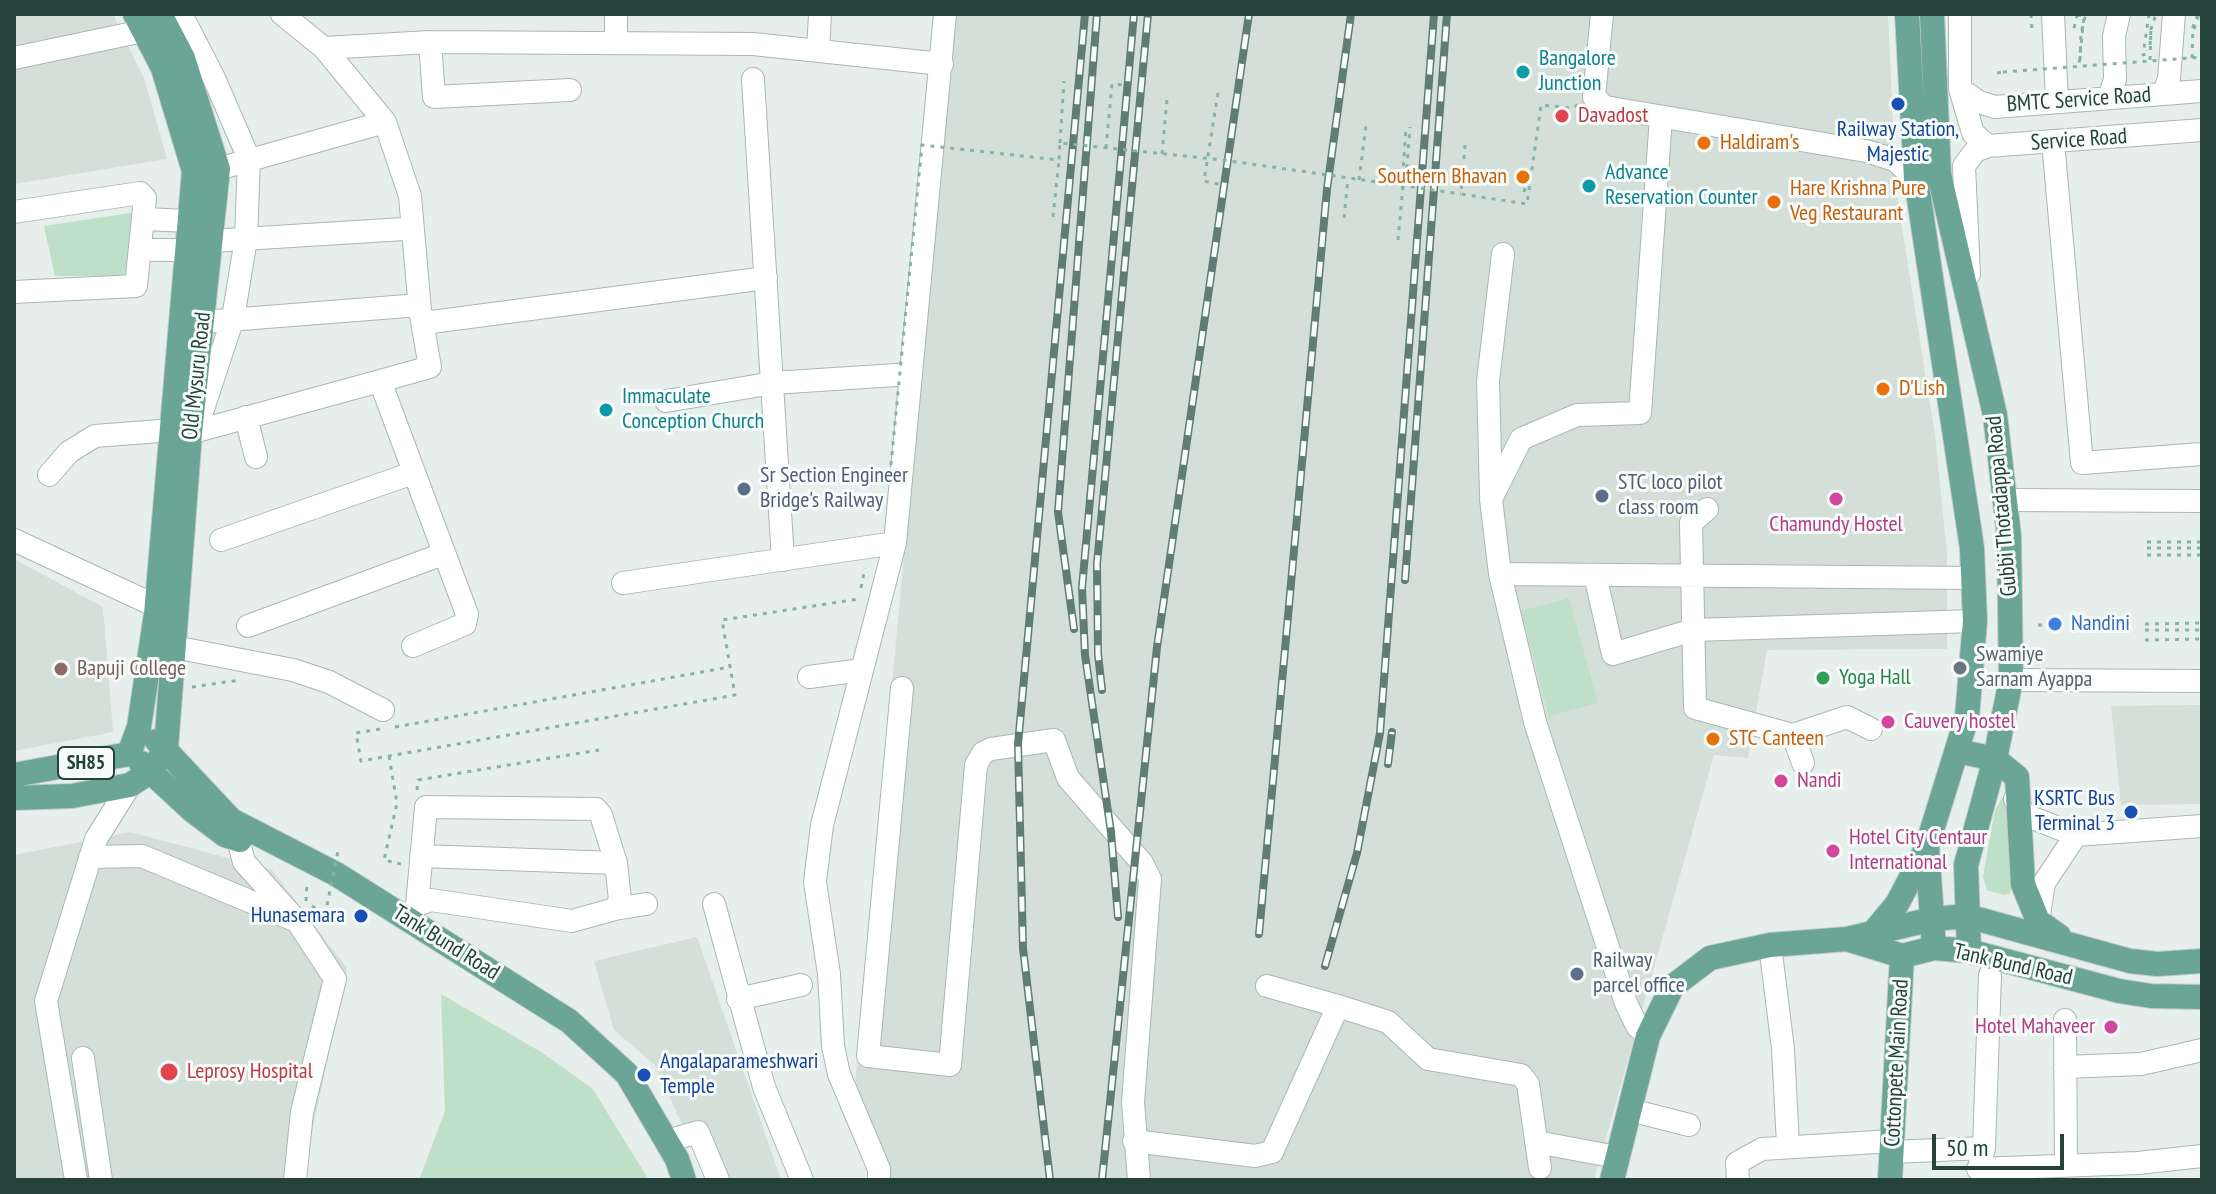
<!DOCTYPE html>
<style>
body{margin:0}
#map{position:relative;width:2216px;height:1194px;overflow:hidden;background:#e6efeb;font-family:"PT Sans Narrow",sans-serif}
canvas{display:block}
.frame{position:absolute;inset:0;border:16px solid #24423a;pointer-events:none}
.scale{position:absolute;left:1932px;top:1134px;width:132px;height:36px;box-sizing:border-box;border:4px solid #24423a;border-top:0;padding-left:10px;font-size:24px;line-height:28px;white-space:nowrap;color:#24423a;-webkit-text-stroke:6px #f7fbf9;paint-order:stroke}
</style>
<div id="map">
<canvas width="2216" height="1194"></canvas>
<div class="frame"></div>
<div class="scale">50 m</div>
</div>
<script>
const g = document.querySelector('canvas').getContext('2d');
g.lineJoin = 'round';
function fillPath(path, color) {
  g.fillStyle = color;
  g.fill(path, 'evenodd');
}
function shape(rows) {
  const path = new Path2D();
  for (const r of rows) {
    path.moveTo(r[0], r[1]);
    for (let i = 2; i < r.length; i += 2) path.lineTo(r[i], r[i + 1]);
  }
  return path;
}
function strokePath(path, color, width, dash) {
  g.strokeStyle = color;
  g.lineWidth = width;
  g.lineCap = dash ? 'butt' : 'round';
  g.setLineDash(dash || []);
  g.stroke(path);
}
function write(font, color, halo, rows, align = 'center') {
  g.font = font + ' "PT Sans Narrow",sans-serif';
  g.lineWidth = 6;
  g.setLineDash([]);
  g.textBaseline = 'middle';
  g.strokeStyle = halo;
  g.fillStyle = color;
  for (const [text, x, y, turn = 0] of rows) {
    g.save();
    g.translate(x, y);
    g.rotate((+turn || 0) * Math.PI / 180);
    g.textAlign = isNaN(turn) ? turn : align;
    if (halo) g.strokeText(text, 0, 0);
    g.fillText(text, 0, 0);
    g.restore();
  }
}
fillPath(shape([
 [14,14,113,14,145,81,167,159,14,184],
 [954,14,1888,14,1896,190,1935,435,1947,553,1947,649,1767,650,1748,758,1714,755,1594,1180,890,1180,855,1086],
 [14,559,103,607,113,732,14,751],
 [2202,705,2202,804,2121,805,2111,706],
 [131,832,272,870,347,968,302,1180,14,1180,14,855],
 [697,937,781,1180,708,1180,654,1064,614,1030,594,961]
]), '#d4dfda');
fillPath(shape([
 [137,212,131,276,55,276,44,226],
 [1569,598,1598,703,1549,716,1521,611],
 [2008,788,2013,886,2009,894,2003,895,1987,890,1983,877,1995,810],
 [441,994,541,1052,592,1088,649,1180,419,1180,445,1111]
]), '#bfe0c8');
const minor = shape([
 [181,14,214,78,249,159,246,239,233,318,197,427],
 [282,14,324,48,385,122,410,196,420,310,430,367,380,381],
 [1602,14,1594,97,1605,107,1866,151,1895,160,1916,179],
 [1960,14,1960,89,1973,133,1988,146],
 [2053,14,2057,102],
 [430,42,434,97,570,90],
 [616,42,616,14],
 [324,48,430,42,753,44,942,64],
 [818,51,820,14],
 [14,58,143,31],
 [753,79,783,560],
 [1960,89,1979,102,1995,107,2202,91],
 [2163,94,2169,79,2174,14],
 [2109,98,2115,79,2114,36,2119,14],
 [2053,142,2082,463,2202,454],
 [218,169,385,122],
 [14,212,140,193,145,198,136,286,14,292],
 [143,219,189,221],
 [211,241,404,229],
 [141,250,187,250],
 [1969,274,1964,166,1975,151,1988,146,2202,130],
 [203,322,407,306],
 [424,323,766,278],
 [666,401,773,383,911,374],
 [246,417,256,457],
 [190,433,380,381,467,614,465,624,413,646],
 [49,475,69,452,95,436,173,430],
 [1491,494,1488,381,1503,254],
 [2006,500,2202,501],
 [1707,509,1691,523,1695,708,1793,735,1803,763],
 [14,540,156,606],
 [221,540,413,473],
 [1500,574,1973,578],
 [1595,575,1613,654,1693,630,1975,621],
 [623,583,895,543],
 [248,626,443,554],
 [174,647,293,670,329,682,383,710],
 [809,677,862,670],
 [2011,680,2202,681],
 [902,688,868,1056,950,1065,976,765,983,753,991,749,1054,740,1068,778,1142,863,1150,879,1133,1102,1139,1180],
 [1793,735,1847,717,1871,729],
 [2015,799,2025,815,2076,835,2202,826],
 [238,840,244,862,297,921,335,979,302,1112,295,1180],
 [421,856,616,863],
 [90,857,142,856,292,919],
 [714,904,764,1087,802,1180],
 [615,909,646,904],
 [407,919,417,905,426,807,596,809,601,815,616,863,620,900,615,909,572,921,431,900,417,905],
 [2038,921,2044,883,2076,835],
 [1770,945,1783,1049,1788,1145],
 [1267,986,1338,1006],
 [738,999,801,985],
 [2065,1020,2066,1165],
 [1648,1036,1637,1026,1626,1003,1535,722,1500,574,1491,499,1521,439,1577,415,1640,413,1661,117],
 [83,1058,101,1180],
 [2065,1067,2141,1064,2202,1050],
 [1630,1110,1689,1125],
 [667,1141,698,1132,718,1180],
 [1134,1141,1255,1156,1272,1152,1338,1006,1388,1022,1428,1059,1521,1075,1528,1084,1540,1168],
 [1536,1142,1617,1157],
 [1984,1148,1990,975],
 [1892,1152,1984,1148,1980,1163],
 [1978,1169,2138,1163,2202,1156],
 [76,1180,46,1001,96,839,130,785],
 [879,1180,879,1169,839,1074,833,1046,829,974,815,882,822,825,895,543,945,14],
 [1738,1180,1737,1163,1762,1149,1893,1141]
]);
const major = shape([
 [1907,14,1916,179,1972,548,1975,621,1967,717,1927,846,1934,948],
 [1932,14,1939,174,1995,415,2009,536,2011,680,1995,759,1966,865,1969,951],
 [157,741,231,820,336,874,569,1021,627,1074,677,1159,684,1180],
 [1957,751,1995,759,2017,777,2023,884,2038,921,2059,936],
 [141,763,193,811,225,835,240,840],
 [14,775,129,754,139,727,156,614,194,171,163,68,135,14],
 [14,798,72,796,130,785,151,771,166,748,190,433,218,169,183,58,160,14],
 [1873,933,1897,904,1925,851],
 [1847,939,1902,956,1934,948,1969,951,2119,991,2151,996,2202,997],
 [1612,1180,1648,1036,1672,987,1710,958,1770,945,1847,939,1933,919,1967,916,2130,961,2157,964,2202,961],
 [1890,1180,1902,956]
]);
strokePath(minor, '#a8b8b2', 24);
strokePath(major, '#c2cac8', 26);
strokePath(shape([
 [2031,14,2032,30],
 [2149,14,2143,55,2150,53],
 [2074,28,2077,15],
 [2194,29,2199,14],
 [2150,45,2151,29],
 [2080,60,2081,33,2086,14],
 [1997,73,2003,72],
 [1218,93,1204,181,1219,184],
 [1060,143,1064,81],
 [1465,145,1461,194,1527,204,1541,105,1571,108,1578,105],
 [1106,148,1112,84,1125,85],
 [1162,154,1167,99],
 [1406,178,1410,127],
 [1359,180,1366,125],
 [1402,186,1406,127],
 [1524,192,1527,180],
 [1053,217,1059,160],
 [1344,218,1348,178],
 [1398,240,1403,186],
 [2147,542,2202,542],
 [2147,548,2202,548],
 [2147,555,2202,555],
 [861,588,865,568],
 [2145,624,2202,623],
 [2038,625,2068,625],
 [2145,630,2202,630],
 [2145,640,2202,639],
 [192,687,240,680],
 [395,727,730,667],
 [380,729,356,733,361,761,735,695,722,620,859,599],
 [389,756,397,803,384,860,401,864],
 [417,790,418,780,599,750],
 [306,901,307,882],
 [312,906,325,915]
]), '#86b3a5', 3, [4, 6]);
strokePath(minor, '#fff', 22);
strokePath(major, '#6aa596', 24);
const rail = shape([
 [1405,580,1447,14],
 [1074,629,1058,512,1097,14],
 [1102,690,1098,654,1097,564,1148,14],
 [1388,764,1392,732],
 [1118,917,1111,832,1085,655,1082,588,1134,14],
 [1259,934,1327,189,1351,14],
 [1325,966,1357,853,1380,733,1434,14],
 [1050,1180,1023,948,1018,744,1085,14],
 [1102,1180,1157,647,1249,14]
]);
strokePath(rail, '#5f7d75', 8);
strokePath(rail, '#f7fbf9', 5, [15]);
strokePath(shape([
 [2077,15,2084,16,2079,65],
 [2192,58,2193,27,2198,14],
 [2150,60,2151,29,2156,14],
 [2003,72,2202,57],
 [889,485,922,145,1059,160,1060,143,1223,160,1461,194],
 [325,915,338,851]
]), '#86b3a5', 3, [4, 6]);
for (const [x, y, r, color] of [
 [1523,72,8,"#0f9aa8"],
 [1898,104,8,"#1a4fb4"],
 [1562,116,8,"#e0444e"],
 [1704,143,8,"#e8710a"],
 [1523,177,8,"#e8710a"],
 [1589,186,8,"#0f9aa8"],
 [1774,202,8,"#e8710a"],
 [1883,389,8,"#e8710a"],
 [606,410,8,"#0f9aa8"],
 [744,489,8,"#5c6f8a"],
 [1602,496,8,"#5c6f8a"],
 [1836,499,8,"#d1479c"],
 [2055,624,8,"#3f7fe0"],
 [1960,668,8,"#6b7280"],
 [61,669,8,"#8d6e63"],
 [1823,678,8,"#2e9e5b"],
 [1888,722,8,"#d1479c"],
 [1713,739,8,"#e8710a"],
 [1781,781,8,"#d1479c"],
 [2131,812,8,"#1a4fb4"],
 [1833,851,8,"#d1479c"],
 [361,916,8,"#1a4fb4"],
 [1577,974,8,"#5c6f8a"],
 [2111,1027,8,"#d1479c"],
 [169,1072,10,"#e0444e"],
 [644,1075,8,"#1a4fb4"]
]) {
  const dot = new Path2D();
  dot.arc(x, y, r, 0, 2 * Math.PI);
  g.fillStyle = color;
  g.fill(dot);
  strokePath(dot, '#f7fbf9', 3);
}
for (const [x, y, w] of [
 [86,763,56]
]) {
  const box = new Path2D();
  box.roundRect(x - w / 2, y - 16, w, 32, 6);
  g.fillStyle = '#f7fbf9';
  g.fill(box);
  strokePath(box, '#24423a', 2);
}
write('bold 20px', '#24423a', null, [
 ["SH85",86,763]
]);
write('22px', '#0d838f', '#f7fbf9', [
 ["Bangalore",1539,59],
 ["Junction",1539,84],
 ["Advance",1605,173],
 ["Reservation Counter",1605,198],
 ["Immaculate",622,397],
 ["Conception Church",622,422]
], 'left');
write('22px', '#24423a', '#f7fbf9', [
 ["BMTC Service Road",2079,100,-4],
 ["Service Road",2079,140,-4],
 ["Old Mysuru Road",197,376,-84],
 ["Gubbi Thotadappa Road",2002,506,-95],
 ["Tank Bund Road",446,943,32],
 ["Tank Bund Road",2013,965,13],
 ["Cottonpete Main Road",1897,1063,-87]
]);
write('22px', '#be3a42', '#f7fbf9', [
 ["Davadost",1578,116],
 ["Leprosy Hospital",187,1072]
], 'left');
write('22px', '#164399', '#f7fbf9', [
 ["Railway Station,",1898,130,"center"],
 ["Majestic",1898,155,"center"],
 ["KSRTC Bus",2115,799],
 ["Terminal 3",2115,824],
 ["Hunasemara",345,916],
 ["Angalaparameshwari",660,1062,"left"],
 ["Temple",660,1087,"left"]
], 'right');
write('22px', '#c56008', '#f7fbf9', [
 ["Haldiram's",1720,143],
 ["Southern Bhavan",1507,177,"right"],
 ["Hare Krishna Pure",1790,189],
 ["Veg Restaurant",1790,214],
 ["D'Lish",1899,389],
 ["STC Canteen",1729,739]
], 'left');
write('22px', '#4e5e75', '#f7fbf9', [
 ["Sr Section Engineer",760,476],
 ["Bridge's Railway",760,501],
 ["STC loco pilot",1618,483],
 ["class room",1618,508],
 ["Railway",1593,961],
 ["parcel office",1593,986]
], 'left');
write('22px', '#b23c85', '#f7fbf9', [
 ["Chamundy Hostel",1836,525,"center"],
 ["Cauvery hostel",1904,722],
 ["Nandi",1797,781],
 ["Hotel City Centaur",1849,838],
 ["International",1849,863],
 ["Hotel Mahaveer",2095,1027,"right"]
], 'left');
write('22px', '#366cbe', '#f7fbf9', [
 ["Nandini",2071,624]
], 'left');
write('22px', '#5b616d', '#f7fbf9', [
 ["Swamiye",1976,655],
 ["Sarnam Ayappa",1976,680]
], 'left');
write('22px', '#785e54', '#f7fbf9', [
 ["Bapuji College",77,669]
], 'left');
write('22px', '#27864d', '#f7fbf9', [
 ["Yoga Hall",1839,678]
], 'left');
</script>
